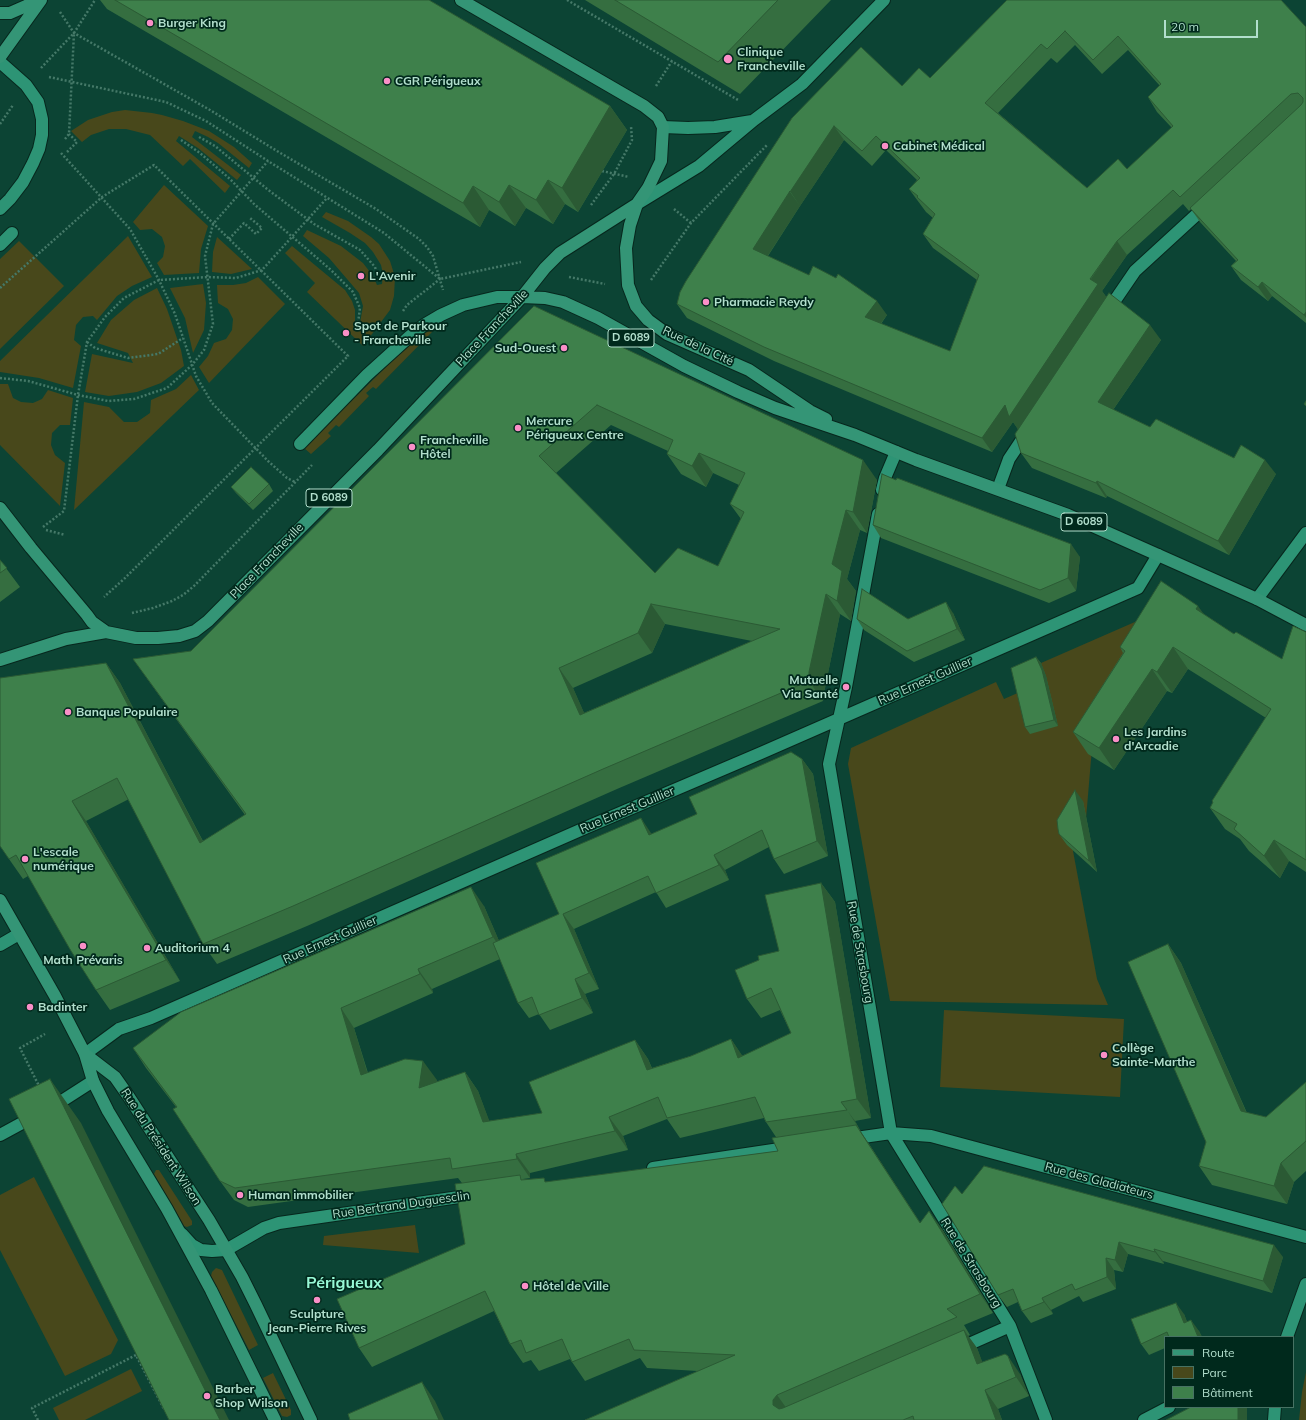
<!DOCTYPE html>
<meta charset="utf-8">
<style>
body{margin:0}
#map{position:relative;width:1306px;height:1420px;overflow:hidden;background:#0c4434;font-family:Mulish,sans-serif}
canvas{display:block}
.legend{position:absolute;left:1164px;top:1336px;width:130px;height:72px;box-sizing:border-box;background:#00291c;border:1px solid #477263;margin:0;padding:5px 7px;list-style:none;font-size:12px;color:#b2dfcd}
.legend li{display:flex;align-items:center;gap:8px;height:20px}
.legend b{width:20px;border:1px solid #477263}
.scale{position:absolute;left:1164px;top:20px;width:94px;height:18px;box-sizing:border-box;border:2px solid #b2dfcd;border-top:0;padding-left:5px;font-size:12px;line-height:14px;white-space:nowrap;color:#b2dfcd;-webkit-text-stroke:3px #00291c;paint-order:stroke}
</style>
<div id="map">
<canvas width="1306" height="1420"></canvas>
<ul class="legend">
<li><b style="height:5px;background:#349576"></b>Route</li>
<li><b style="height:11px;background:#48481b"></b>Parc</li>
<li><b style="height:11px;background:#3e804b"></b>Bâtiment</li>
</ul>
<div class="scale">20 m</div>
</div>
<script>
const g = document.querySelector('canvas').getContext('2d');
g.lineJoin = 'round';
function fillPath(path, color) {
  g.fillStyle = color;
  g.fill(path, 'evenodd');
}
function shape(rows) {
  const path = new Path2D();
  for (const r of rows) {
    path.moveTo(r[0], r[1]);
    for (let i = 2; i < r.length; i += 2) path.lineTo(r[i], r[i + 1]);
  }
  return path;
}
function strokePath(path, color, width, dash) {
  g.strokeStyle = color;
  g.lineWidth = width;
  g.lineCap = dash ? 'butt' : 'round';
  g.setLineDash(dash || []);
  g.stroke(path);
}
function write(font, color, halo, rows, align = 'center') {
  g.font = font + ' Mulish,sans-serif';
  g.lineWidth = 3.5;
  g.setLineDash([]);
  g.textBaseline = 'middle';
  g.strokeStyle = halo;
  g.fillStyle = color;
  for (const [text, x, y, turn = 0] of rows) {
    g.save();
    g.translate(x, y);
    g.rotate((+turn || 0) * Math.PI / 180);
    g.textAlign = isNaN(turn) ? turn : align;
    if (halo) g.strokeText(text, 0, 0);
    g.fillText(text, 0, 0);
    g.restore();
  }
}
fillPath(shape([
 [125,110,152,113,162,115,183,121,209,131,234,147,252,163,249,168,218,143,208,137,195,131,192,137,241,175,237,180,198,148,179,136,176,141,230,186,225,193,190,159,183,166,150,135,126,129,109,129,91,135,82,142,71,131,88,120,112,112],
 [164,185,208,226,201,249,199,273,164,275,157,263,163,257,165,246,162,237,152,229,140,230,133,222],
 [326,212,348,221,371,237,379,244,390,261,395,277,394,296,390,310,363,346,307,292,315,283,285,253,292,246,345,290,352,301,355,310,355,325,358,326,360,323,363,306,359,293,329,258,303,236,307,230,341,246,363,263,373,276,377,285,382,284,383,274,381,265,373,252,365,243,350,233,322,217],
 [128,236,152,277,132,286,117,296,97,320,93,316,83,317,76,325,74,340,81,346,73,388,39,378,0,372,0,361],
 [217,237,252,269,231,274,212,272,213,252],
 [19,241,64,286,0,349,0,259],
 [258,277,285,304,209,383,199,367,208,356,214,343,226,339,232,330,233,319,228,309,218,303,217,285,233,285,246,283],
 [203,284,206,303,204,330,193,353,185,318,170,288],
 [157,288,167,309,181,350,184,366,161,383,137,392,109,396,85,392,92,354,133,363,128,353,97,343,111,320,134,300],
 [434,328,435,329,432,332,376,389,373,387,366,393,369,396,339,427,336,425,328,433,331,436,311,454,304,448,393,360,417,338],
 [191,375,199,390,74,510,84,402,109,407,124,422,137,422,150,413,151,400,176,389],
 [0,384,8,384,13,398,21,402,33,403,42,399,48,390,73,398,70,425,60,425,52,433,51,445,55,455,65,463,60,506,0,445],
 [1176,604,1092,748,1086,819,1073,851,1097,979,1108,1005,890,1001,848,764,851,748,996,682,1004,699,1047,680,1041,663],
 [944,1010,1124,1019,1120,1097,940,1087],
 [156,1170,159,1170,192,1221,192,1225,187,1227,184,1226,154,1174],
 [34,1177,118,1340,111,1354,65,1376,0,1250,0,1195],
 [415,1225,419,1253,323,1245,324,1236],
 [216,1268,222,1270,258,1345,249,1350,211,1276,212,1272],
 [131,1369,142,1391,85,1420,59,1420,53,1408],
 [1306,1372,1306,1420,1299,1420,1302,1392],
 [273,1373,291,1410,291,1415,287,1417,282,1416,263,1378]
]), '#48481b');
const minor = shape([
 [0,62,26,85,38,102,42,119,42,135,39,149,33,163,23,182,10,199,0,209],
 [663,127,688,128,715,127,752,121],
 [637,204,699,166,754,120,802,84,884,0],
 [0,245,12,233],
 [1107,312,1135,271,1207,205],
 [300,444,367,375,409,337,424,325,441,315,463,305,497,297,522,297],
 [998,489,1009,459,1027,432],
 [882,490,885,478,896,452],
 [878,514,846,687,829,764,891,1133,1010,1326,1046,1420],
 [1257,599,1306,533],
 [0,945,19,934],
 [85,1054,119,1029,151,1018,585,828,761,753,1138,588,1158,555],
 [51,1108,93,1081],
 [0,1135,35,1116],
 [849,1139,891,1133,931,1136,1306,1237],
 [653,1168,793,1147],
 [182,1234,192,1245,201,1250,212,1251,226,1250,264,1228,279,1223,473,1195],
 [1287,1337,1306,1284],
 [958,1349,1010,1326],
 [1144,1420,1169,1407],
 [1274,1420,1275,1407]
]);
const major = shape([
 [0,13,10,13,26,6,37,0],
 [0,57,41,0],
 [637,204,630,225,626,248,628,285,636,306,648,320,667,334,749,370,810,411,826,419],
 [522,297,545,298,563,302,598,318,684,366,738,392,775,408,855,435,916,460,1068,515,1257,599,1306,625],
 [0,508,31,548,87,615,92,622,106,632,136,638,158,638,179,636,195,631,208,621,378,450,522,297,545,268,560,253,637,204,648,188,661,161,663,127,658,117,644,106,461,0],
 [0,660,66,639,106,632],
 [0,900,55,996,85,1054,93,1081,108,1111,167,1209,211,1290,275,1420],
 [85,1054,115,1077,129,1097,209,1220,242,1277,256,1305,311,1420]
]);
strokePath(minor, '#07271d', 14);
strokePath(major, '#07271d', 14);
strokePath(shape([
 [567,0,738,100],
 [60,12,74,33,210,110,277,151,376,209,419,239,427,247,433,256,443,290],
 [41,68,74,33,95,0],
 [49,77,166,102,206,121,268,161,384,233,440,279,521,262],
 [656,86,672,61],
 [0,124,13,105],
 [199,137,215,146,267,189,314,224,360,250,375,267,379,281],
 [65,139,69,134,74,33],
 [181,140,200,153,230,179,254,204,331,270,353,292,360,308,358,323],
 [67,152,77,142,69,134],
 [61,153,130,229,159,280,175,314,196,376,212,403,268,461,287,478,295,482],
 [602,171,629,177],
 [591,205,614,174,632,140,631,126],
 [674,209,691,223],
 [229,239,244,223,256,234,262,228,250,218],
 [569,277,605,284],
 [651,280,691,223,768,144],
 [0,288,102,197,154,165,348,356,124,579,104,597],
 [403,311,407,305,440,279],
 [87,342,95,348,128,358,158,354,183,338],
 [0,378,28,381,78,395,108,401,134,399,167,388,192,365,204,350,213,324,205,256,213,224,268,161],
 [43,527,64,511,78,395,87,342,105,317,124,298,159,280,207,277,236,278,262,270,327,198],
 [46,530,65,535],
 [132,613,153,608,172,601,183,595,194,586,312,465],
 [40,1088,20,1048,45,1034],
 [38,1420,32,1408,136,1355,164,1409]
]), '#457968', 2.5, [2, 2]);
strokePath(minor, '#2d9475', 12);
strokePath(major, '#349576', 12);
fillPath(shape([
 [100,0,429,0,610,106,627,130,578,212,565,204,553,224,526,208,515,226,489,210,480,227,107,9],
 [585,0,831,0,740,94],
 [1007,0,1306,27,1306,323,1272,296,1268,301,1241,280,1231,266,1236,261,1200,222,1191,209,1189,211,1183,204,1127,255,1102,291,1106,297,1161,340,1113,410,1150,427,1276,474,1229,555,1107,496,1106,498,1032,468,1021,453,1018,429,1013,422,992,452,774,361,687,318,677,304,792,118,930,78],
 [1075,45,1102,74,1128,50,1160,86,1148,97,1157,112,1172,128,1127,169,1087,188,998,113,1051,58,1057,63],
 [844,140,872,166,886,150,917,180,909,189,926,212,933,218,923,234,933,248,977,280,950,351,881,324,887,315,768,256,800,206],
 [534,306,877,480,867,533,860,530,847,579,856,591,851,621,840,614,824,693,823,701,617,789,307,926,217,964,203,944,129,799,86,821,180,981,110,1010,96,990,28,876,23,879,9,859,106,663,120,683,203,841,245,815,133,659,191,651],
 [611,425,668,451,667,454,681,474,706,487,713,473,739,485,730,504,741,519,718,566,655,573,556,473],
 [665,624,752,641,584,713,573,688,652,653],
 [896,480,1080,557,1076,591,1049,603,881,538,873,525],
 [269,484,273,491,253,510,236,493,231,487],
 [0,560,20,587,0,602],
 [953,613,965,640,914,662,864,630,857,619,908,619],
 [1205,615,1234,634,1282,659,1306,632,1306,872,1289,861,1280,878,1249,851,1240,839,1225,829,1210,808,1213,803,1212,801,1266,718,1188,669,1172,693,1167,691,1114,770,1088,754,1073,732,1123,653,1120,647],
 [1036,657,1041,663,1046,676,1058,726,1030,734,1025,727],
 [802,759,813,774,828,856,784,874,774,859,769,847,725,870,729,880,666,908,656,892,574,929,599,989,585,994,593,1013,550,1030,539,1014,529,1018,518,1003,500,959,432,989,433,993,354,1028,368,1073,437,1080,436,1082,465,1072,478,1091,489,1121,542,1113,635,1040,648,1059,652,1068,691,1056,731,1039,742,1056,791,1033,780,1010,761,1018,747,999,779,951,821,883,835,902,871,1118,855,1121,860,1130,869,1144,920,1223,942,1229,993,1313,964,1325,970,1335,968,1336,977,1348,982,1362,1020,1374,1029,1396,998,1409,1002,1420,585,1420,698,1371,647,1368,640,1358,585,1381,572,1362,570,1359,539,1371,531,1360,523,1363,510,1344,494,1311,372,1367,359,1348,465,1244,462,1183,458,1178,248,1207,234,1200,220,1181,176,1107,146,1068,133,1048,484,906,499,941,559,914,652,834,697,814],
 [764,1118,766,1122,776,1137,778,1151,547,1182,523,1179,530,1178,530,1173,628,1150,623,1136,667,1119,680,1138],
 [1083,801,1097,872,1067,845,1059,834],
 [1168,944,1181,963,1247,1113,1266,1117,1306,1082,1306,1171,1294,1182,1287,1204,1212,1185,1199,1166,1206,1142],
 [962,1194,1283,1257,1272,1293,1163,1261,1164,1264,1128,1254,1123,1272,1114,1270,1116,1289,1083,1302,1079,1296,1051,1310,1053,1314,1031,1323,1022,1311,1018,1302,1007,1307,998,1295],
 [1184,1314,1187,1322,1199,1331,1202,1337,1165,1337,1165,1348,1149,1355,1141,1344]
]), '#356e40');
fillPath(shape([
 [610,106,627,130,578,212,562,188],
 [834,126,844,140,800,206,790,192],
 [548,180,565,204,553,224,536,200],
 [509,185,526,208,515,226,499,202],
 [473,186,489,210,480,227,463,203],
 [790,191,800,206,763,263,753,249],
 [1117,241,1127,255,1102,291,1108,299,1019,431,1013,422,992,452,982,438],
 [1262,282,1272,296,1268,301,1258,287],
 [877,301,887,315,875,331,865,317],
 [1306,312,1306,318,1304,315],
 [1150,325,1161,340,1108,417,1098,402],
 [699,453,713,473,706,487,692,466],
 [863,460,877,480,867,533,853,512],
 [1265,460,1276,474,1229,555,1218,541],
 [1097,481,1107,496,1106,498,1096,483],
 [846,510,860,530,847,579,856,591,851,621,837,601,832,564],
 [1071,544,1080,557,1076,591,1068,578],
 [826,594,840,614,824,693,823,701,809,681,809,672],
 [946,602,953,613,965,640,957,629],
 [651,604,665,624,652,653,638,633],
 [1198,606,1213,627,1196,609],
 [1173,647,1188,669,1172,693,1157,672],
 [1036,657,1041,663,1046,676,1058,726,1054,720],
 [106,663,120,683,214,863,200,843],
 [559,668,573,688,594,735,580,715],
 [1152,669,1167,691,1114,770,1099,748],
 [802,759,813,774,828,856,817,841],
 [1075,790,1083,801,1097,872,1089,861],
 [72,801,86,821,180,981,166,960],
 [641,818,651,833,659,851,649,835],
 [1274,840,1289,861,1280,878,1264,856],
 [714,855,725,870,729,880,719,865],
 [821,883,835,902,871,1118,857,1099],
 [471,887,484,906,506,957,493,937],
 [563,914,574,929,599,989,589,973],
 [1168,944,1181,963,1254,1130,1241,1111],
 [418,969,432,989,433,993,420,974],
 [575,979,585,994,593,1013,582,998],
 [341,1008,354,1028,374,1095,361,1075],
 [731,1039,744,1058,738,1058],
 [635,1040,648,1059,660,1089,647,1070],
 [423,1061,437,1080,433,1108,419,1088],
 [465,1072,478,1091,497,1141,483,1122],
 [50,1079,81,1123,229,1420,220,1420],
 [841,1102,855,1121,860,1130,847,1110],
 [609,1117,623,1136,628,1150,615,1131],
 [856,1125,869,1144,933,1242,920,1223],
 [516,1154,530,1173,530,1178,517,1159],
 [1281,1163,1294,1182,1287,1204,1274,1186],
 [929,1211,942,1229,993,1313,980,1294],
 [1119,1242,1128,1254,1123,1272,1115,1260],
 [1274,1245,1283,1257,1272,1293,1263,1281],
 [1154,1249,1163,1261,1164,1264,1155,1252],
 [1106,1258,1114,1270,1116,1289,1107,1277],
 [1042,1298,1051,1310,1053,1314,1044,1302],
 [1176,1303,1184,1314,1192,1334,1184,1323],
 [1191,1320,1199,1331,1202,1337,1198,1337],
 [964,1330,977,1348,990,1382,977,1364],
 [1008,1356,1020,1374,1029,1396,1016,1377],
 [422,1382,435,1401,444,1420,439,1420],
 [985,1390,998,1409,1002,1420,996,1420],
 [777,1395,790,1413,786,1419,773,1405,773,1400],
 [1238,1407,1247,1407,1247,1420,1238,1420]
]), '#2b5a34');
const building = shape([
 [115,0,429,0,610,106,562,188,548,180,536,200,509,185,499,202,473,186,463,203,115,0],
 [615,0,778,0,718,62,615,0],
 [1007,0,1281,0,1306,27,1306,312,1304,315,1262,282,1258,287,1231,266,1238,260,1190,208,1301,105,1303,102,1303,98,1298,93,1291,94,1180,197,1173,190,1117,241,1090,279,1098,284,1009,417,1005,405,982,438,764,347,677,304,680,292,686,281,792,118,861,47,902,86,919,68,930,78,1007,0],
 [1065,31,1093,60,1118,36,1161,84,1148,97,1173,126,1127,169,1118,159,1087,188,985,103,1041,44,1047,49,1065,31],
 [834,126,862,151,876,136,920,178,909,189,918,196,917,197,935,214,923,234,979,275,950,351,865,317,877,301,838,274,836,278,813,266,809,275,753,249,790,191,790,192,834,126],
 [1109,293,1150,325,1098,402,1150,427,1156,419,1234,458,1241,445,1265,460,1218,541,1097,481,1096,483,1021,453,1015,434,1109,293],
 [534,306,863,460,853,512,846,510,832,564,842,571,837,601,826,594,809,672,809,681,603,769,293,906,203,944,117,778,72,801,166,960,96,990,71,951,16,855,9,859,0,846,0,678,106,663,200,843,246,814,133,659,191,651,534,306],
 [597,405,673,440,667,454,692,466,699,453,745,473,730,504,744,512,718,566,678,548,655,573,539,456,597,405],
 [651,604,780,629,580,715,559,668,638,633,651,604],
 [1306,401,1306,406,1304,404,1306,401],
 [251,467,269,484,249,504,231,487,251,467],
 [882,474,896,480,897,478,1071,544,1068,578,1040,590,873,525,882,474],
 [0,560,7,568,0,573,0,560],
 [1161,581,1198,606,1196,609,1234,634,1236,632,1282,659,1293,626,1306,632,1306,860,1274,840,1264,856,1234,829,1237,824,1210,808,1213,802,1212,801,1271,709,1173,647,1157,672,1152,669,1099,748,1073,732,1125,651,1120,647,1161,581],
 [862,589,908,619,946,602,957,629,907,651,857,619,862,589],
 [1036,657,1042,670,1054,720,1025,727,1011,668,1036,657],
 [791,752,802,759,817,841,774,859,762,830,714,855,719,865,656,893,648,876,563,914,589,973,575,979,582,998,539,1015,532,997,518,1003,493,943,559,914,536,863,641,818,649,835,697,814,689,797,791,752],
 [1075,790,1089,861,1059,834,1058,829,1057,820,1075,790],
 [821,883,857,1099,841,1102,847,1110,766,1122,755,1097,667,1118,658,1097,609,1117,615,1131,516,1154,517,1159,452,1169,450,1158,235,1188,220,1181,173,1109,177,1107,133,1048,181,1012,471,887,493,937,418,969,420,974,341,1008,361,1075,405,1059,423,1061,419,1088,465,1072,483,1122,542,1113,529,1082,635,1040,647,1070,691,1056,731,1039,738,1058,791,1033,771,988,747,999,735,970,759,960,758,956,779,951,765,895,821,883],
 [1168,944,1241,1111,1266,1117,1306,1082,1306,1141,1281,1163,1274,1186,1199,1166,1206,1142,1128,962,1168,944],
 [50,1079,220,1420,169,1420,9,1099,50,1079],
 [856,1125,920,1223,929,1211,980,1294,947,1309,957,1317,777,1395,773,1400,773,1405,779,1409,783,1408,964,1330,977,1364,1005,1354,1008,1356,1016,1377,985,1390,996,1420,914,1420,913,1416,903,1420,585,1420,735,1355,634,1350,629,1339,572,1362,562,1339,526,1353,521,1340,510,1344,485,1291,359,1348,337,1299,465,1244,455,1184,520,1175,521,1180,544,1178,545,1182,778,1151,772,1138,856,1125],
 [984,1166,1274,1245,1263,1281,1154,1249,1155,1252,1119,1242,1115,1260,1106,1258,1107,1277,1075,1290,1072,1284,1042,1298,1044,1302,1022,1311,1013,1289,998,1295,942,1204,955,1186,962,1194,984,1166],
 [1176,1303,1184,1323,1191,1320,1198,1337,1169,1337,1167,1332,1141,1344,1131,1319,1176,1303],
 [422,1382,439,1420,350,1420,348,1414,422,1382],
 [1191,1407,1238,1407,1238,1420,1166,1420,1191,1407]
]);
fillPath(building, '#3e804b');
strokePath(building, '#2b5a34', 1);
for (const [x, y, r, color] of [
 [150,23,4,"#fa8fc7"],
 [728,59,5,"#fa8fc7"],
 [387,81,4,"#fa8fc7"],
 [885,146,4,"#fa8fc7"],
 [361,276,4,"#fa8fc7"],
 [706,302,4,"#fa8fc7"],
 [346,333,4,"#fa8fc7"],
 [564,348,4,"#fa8fc7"],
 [518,428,4,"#fa8fc7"],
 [412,447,4,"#fa8fc7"],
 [846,687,4,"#fa8fc7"],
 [68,712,4,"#fa8fc7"],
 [1116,739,4,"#fa8fc7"],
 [25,859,4,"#fa8fc7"],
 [83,946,4,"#fa8fc7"],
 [147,948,4,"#fa8fc7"],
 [30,1007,4,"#fa8fc7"],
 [1104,1055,4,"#fa8fc7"],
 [240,1195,4,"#fa8fc7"],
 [525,1286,4,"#fa8fc7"],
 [317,1300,4,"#fa8fc7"],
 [207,1396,4,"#fa8fc7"]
]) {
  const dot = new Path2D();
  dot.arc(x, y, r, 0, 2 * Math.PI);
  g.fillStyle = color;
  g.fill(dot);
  strokePath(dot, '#00291c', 1.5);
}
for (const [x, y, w] of [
 [631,338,46],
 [329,498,46],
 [1084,522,46]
]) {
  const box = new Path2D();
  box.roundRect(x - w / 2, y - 9, w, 18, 3);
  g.fillStyle = '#00291c';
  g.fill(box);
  strokePath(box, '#b2dfcd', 1);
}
write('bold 11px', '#b2dfcd', null, [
 ["D 6089",631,338],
 ["D 6089",329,498],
 ["D 6089",1084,522]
]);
write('bold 12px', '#b2dfcd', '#00291c', [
 ["Burger King",158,23],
 ["Clinique",737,52],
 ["Francheville",737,66],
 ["CGR Périgueux",395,81],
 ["Cabinet Médical",893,146],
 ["L'Avenir",369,276],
 ["Pharmacie Reydy",714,302],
 ["Spot de Parkour",354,326],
 ["- Francheville",354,340],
 ["Sud-Ouest",556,348,"right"],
 ["Mercure",526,421],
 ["Périgueux Centre",526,435],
 ["Francheville",420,440],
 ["Hôtel",420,454],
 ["Mutuelle",838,680,"right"],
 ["Via Santé",838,694,"right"],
 ["Banque Populaire",76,712],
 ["Les Jardins",1124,732],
 ["d'Arcadie",1124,746],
 ["L'escale",33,852],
 ["numérique",33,866],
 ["Auditorium 4",155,948],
 ["Math Prévaris",83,960,"center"],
 ["Badinter",38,1007],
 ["Collège",1112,1048],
 ["Sainte-Marthe",1112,1062],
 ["Human immobilier",248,1195],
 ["Hôtel de Ville",533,1286],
 ["Sculpture",317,1314,"center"],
 ["Jean-Pierre Rives",317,1328,"center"],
 ["Barber",215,1389],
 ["Shop Wilson",215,1403]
], 'left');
write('12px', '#b2dfcd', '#00291c', [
 ["Place Francheville",492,328,-47],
 ["Rue de la Cité",698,346,25],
 ["Place Francheville",267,561,-46],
 ["Rue Ernest Guillier",925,681,-24],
 ["Rue Ernest Guillier",627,810,-23],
 ["Rue Ernest Guillier",330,940,-24],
 ["Rue de Strasbourg",860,952,80],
 ["Rue du Président Wilson",161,1147,57],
 ["Rue des Gladiateurs",1099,1181,15],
 ["Rue Bertrand Duguesclin",401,1205,-8],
 ["Rue de Strasbourg",971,1263,58]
]);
write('bold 16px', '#97f8d5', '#00291c', [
 ["Périgueux",344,1283]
]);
</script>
